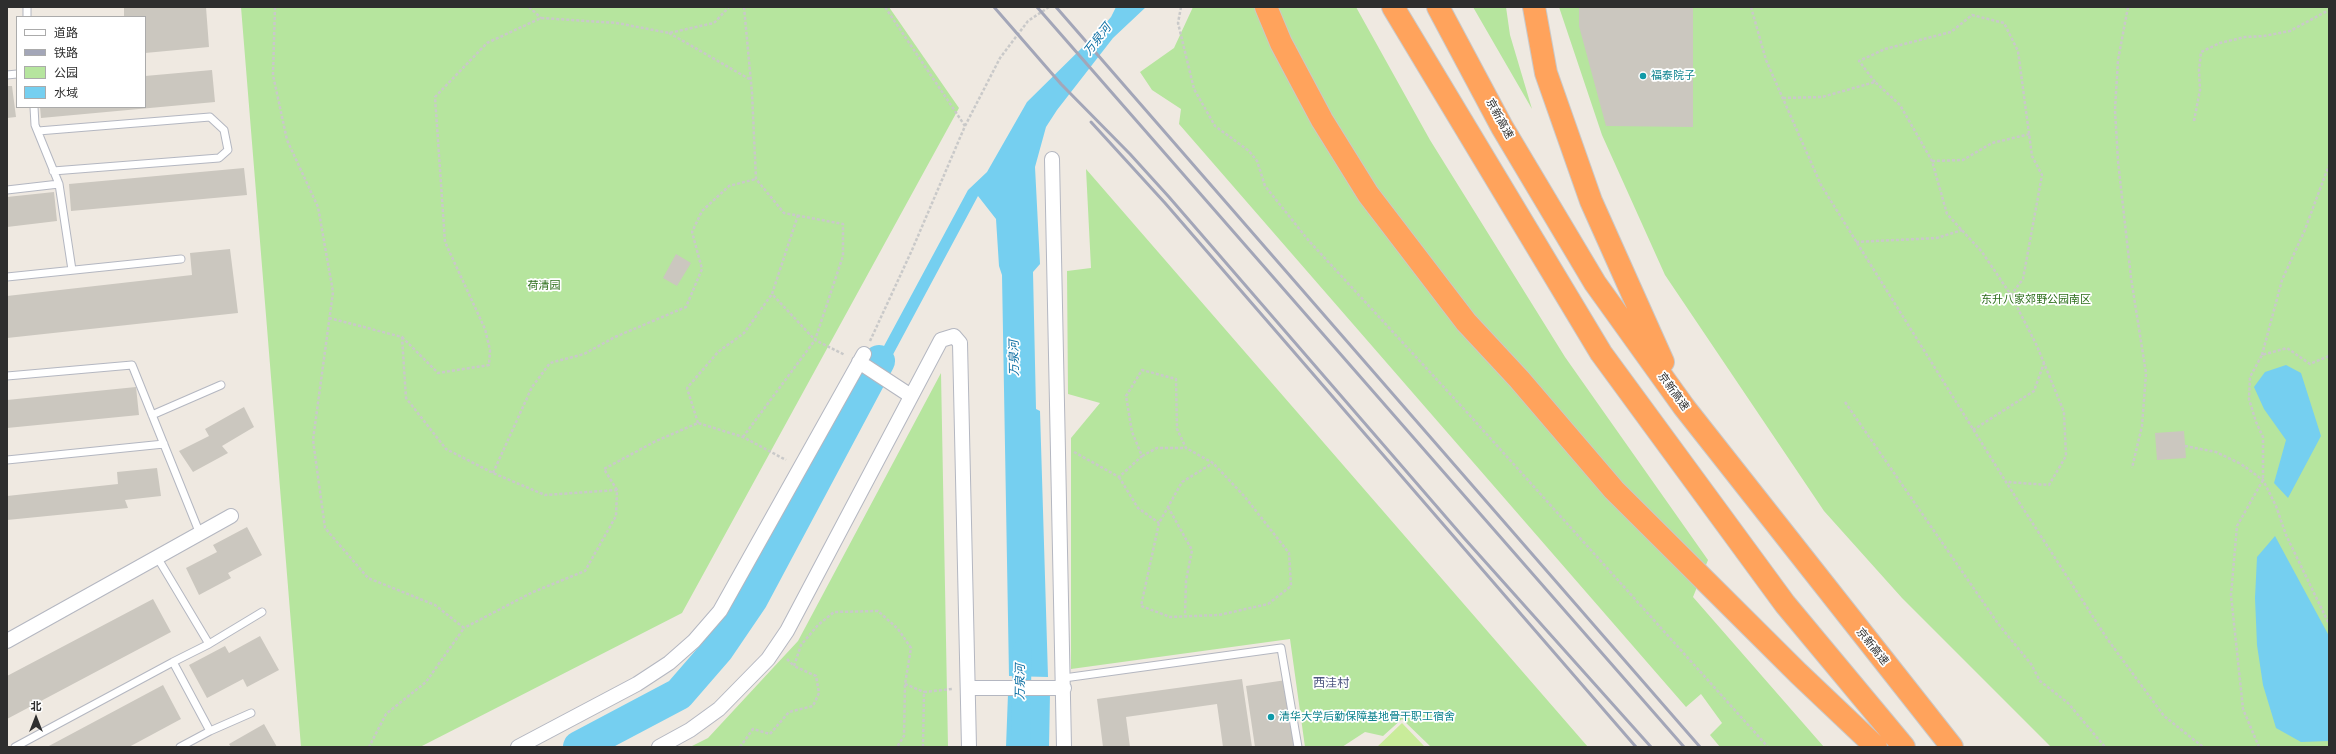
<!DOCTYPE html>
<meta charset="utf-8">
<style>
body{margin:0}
#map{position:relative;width:2336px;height:754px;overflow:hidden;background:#efe9e1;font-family:Poppins,"Noto Sans SC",sans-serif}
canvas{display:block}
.frame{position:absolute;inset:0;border:8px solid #2e2e2e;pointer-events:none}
.legend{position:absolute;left:16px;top:16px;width:130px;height:92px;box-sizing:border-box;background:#fff;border:1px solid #ababab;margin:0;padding:5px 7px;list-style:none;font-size:12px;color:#2e2e2e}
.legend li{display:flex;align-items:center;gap:8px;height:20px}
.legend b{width:20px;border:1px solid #ababab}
.north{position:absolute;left:16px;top:698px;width:40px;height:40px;-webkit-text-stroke:3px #fff;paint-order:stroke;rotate:0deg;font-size:11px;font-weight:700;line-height:16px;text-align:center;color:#2e2e2e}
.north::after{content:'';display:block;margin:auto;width:14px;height:18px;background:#2e2e2e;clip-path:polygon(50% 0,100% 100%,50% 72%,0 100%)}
</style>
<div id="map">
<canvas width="2336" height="754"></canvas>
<div class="frame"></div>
<ul class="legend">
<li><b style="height:5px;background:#fff"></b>道路</li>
<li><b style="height:5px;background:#a3a6b8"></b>铁路</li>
<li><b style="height:11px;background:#b6e59e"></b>公园</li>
<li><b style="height:11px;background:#75cff0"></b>水域</li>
</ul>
<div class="north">北</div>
</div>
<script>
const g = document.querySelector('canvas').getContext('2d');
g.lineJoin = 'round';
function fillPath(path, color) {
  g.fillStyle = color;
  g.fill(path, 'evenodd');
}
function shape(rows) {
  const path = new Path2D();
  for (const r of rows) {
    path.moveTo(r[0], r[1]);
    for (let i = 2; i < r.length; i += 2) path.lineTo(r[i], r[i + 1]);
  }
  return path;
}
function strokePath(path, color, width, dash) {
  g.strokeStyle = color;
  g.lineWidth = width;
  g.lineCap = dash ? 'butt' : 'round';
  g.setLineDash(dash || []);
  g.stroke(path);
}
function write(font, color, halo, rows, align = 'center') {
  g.font = font + ' Poppins,"Noto Sans SC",sans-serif';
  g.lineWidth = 3.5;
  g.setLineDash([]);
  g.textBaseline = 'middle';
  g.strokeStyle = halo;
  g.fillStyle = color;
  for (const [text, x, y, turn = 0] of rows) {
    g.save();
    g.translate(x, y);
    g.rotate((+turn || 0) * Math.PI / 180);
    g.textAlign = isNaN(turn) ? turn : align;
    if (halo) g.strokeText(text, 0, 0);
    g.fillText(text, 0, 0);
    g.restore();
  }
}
fillPath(shape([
 [241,7,889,7,959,108,682,613,420,747,301,747],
 [1193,7,1356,7,1430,140,1565,357,1708,560,1693,597,1824,747,1720,747,1710,735,1722,723,1701,694,1686,707,1179,124,1181,109,1152,90,1140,72,1174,48],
 [1473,7,1506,7,1510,35,1532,109],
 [1559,7,2329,7,2329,747,2051,747,1902,598,1824,511,1665,275,1602,135],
 [1086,169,1588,747,1431,747,1402,719,1383,736,1365,732,1342,747,1305,747,1290,639,1071,669,1071,438,1100,403,1068,394,1067,271,1091,268],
 [941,373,948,747,690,747,708,738,798,641]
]), '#b6e59e');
fillPath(shape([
 [1402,723,1425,747,1377,747]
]), '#c9ec9a');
fillPath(shape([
 [1116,7,1146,7,1113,38,1057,110,1046,127,1035,167,1040,264,1033,272,1036,409,1040,411,1048,677,1009,676,1002,275,999,266,996,219,978,196,867,403,856,398,968,190,987,172,1027,102,1097,33,1111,17],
 [2286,365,2301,373,2321,436,2288,498,2274,483,2286,440,2264,409,2254,387,2265,372],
 [2275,536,2329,636,2329,741,2301,742,2276,728,2263,685,2257,645,2255,598,2257,557],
 [1050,693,1049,747,1006,747,1008,694]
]), '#75cff0');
strokePath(shape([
 [1021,747,1022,650]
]), '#75cff0', 19);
strokePath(shape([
 [579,747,679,694,718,649,752,599,879,361]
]), '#75cff0', 32);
fillPath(shape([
 [124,7,206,7,209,47,145,53,145,17,124,17],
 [1579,7,1693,7,1693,127,1606,126,1579,26],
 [212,70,215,102,41,118,40,107,145,107,145,76],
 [7,86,12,86,16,117,7,118],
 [244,168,247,195,71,211,69,184],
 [54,192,57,221,7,227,7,197],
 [230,249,238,313,7,338,7,296,192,275,190,253],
 [676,254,691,263,677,286,663,278],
 [136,387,139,415,7,428,7,400],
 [244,407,254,427,222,446,228,453,193,472,179,451,209,436,205,429],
 [2184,431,2186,458,2157,460,2155,433],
 [157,468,161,496,125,500,128,508,7,520,7,496,118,484,117,472],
 [247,527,262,555,228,573,231,578,199,595,186,568,217,552,213,545],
 [153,599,171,632,7,719,7,676],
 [260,636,279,670,247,687,243,679,207,698,189,665,225,646,229,653],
 [1242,679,1252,747,1223,747,1217,704,1126,717,1130,747,1103,747,1097,699],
 [1286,680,1296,747,1255,747,1246,686],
 [163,685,181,719,129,747,47,747],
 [264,724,277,747,231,747,229,744]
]), '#cbc7bf');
const service = shape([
 [27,7,27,17],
 [7,75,17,74],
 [34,107,35,125,59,184,72,270],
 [38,131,210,117,224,130,228,150,219,158,53,171],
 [7,190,59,184],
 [7,277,181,259],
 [7,376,132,365,200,534],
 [152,415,221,385],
 [7,460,164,444],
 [157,557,209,644],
 [173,662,209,644,262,612],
 [1064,678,1281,648,1298,747],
 [210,731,251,713],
 [15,747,173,662,210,731,180,747]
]);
const minor = shape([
 [1052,159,1064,747],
 [859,362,911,396],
 [7,641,231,516],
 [969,688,1064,688],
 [518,747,637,684,669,663,694,641,720,611,864,354],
 [659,747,690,730,719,709,768,659,787,631,941,340,954,336,960,343,969,747]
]);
const motorway = shape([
 [1266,7,1281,43,1322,120,1368,194,1466,322,1519,379,1614,490,1798,673,1876,747],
 [1393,7,1601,353,1785,604,1904,747],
 [1438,7,1502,127,1595,283,1684,407,1952,747],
 [1534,7,1546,73,1591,201,1663,362]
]);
strokePath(service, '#b4b7c1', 9);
strokePath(minor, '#b4b7c1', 16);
strokePath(motorway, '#c9c9c9', 24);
strokePath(shape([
 [275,7,273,75,287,140,318,207,333,292,313,440,325,528,368,578,435,605,464,628,426,682,386,714,369,747],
 [529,7,541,18],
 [1181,7,1178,23,1194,89,1215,126,1249,151,1257,161,1265,186,1309,241,1464,409,1768,747],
 [1751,7,1766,60,1821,185,2006,482,2108,640,2164,716,2203,747],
 [2128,7,2118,60,2115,110,2118,161,2131,278,2146,373,2142,426,2132,468],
 [669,33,751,80],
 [1875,82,1859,61,1885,49,1951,32,1972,15,2004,23,2018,51,2032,156,2042,175,2023,279,2011,295],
 [1783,98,1822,97,1875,82,1900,105,1932,161,1947,214,1982,252,2011,295,2037,346,2064,412,2066,456,2049,485,2007,482],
 [2194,121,2200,90,2199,70,2201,52,2220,43,2245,37,2264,36,2290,31,2329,10],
 [965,126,1000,58,1028,21,1049,7],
 [1932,161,1963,160,1992,143,2030,134],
 [798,215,772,294,815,340,845,355],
 [1856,242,1937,238,1962,230],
 [329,318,402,337,406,398,446,449,493,473,545,495,617,490,616,516,585,571,533,592,464,628],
 [402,337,438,373,489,365,490,350,485,329,445,242,435,97,487,43,541,18,617,23,669,33,714,23,729,7],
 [870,341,912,250,965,126,885,7],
 [2262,355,2282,280,2304,232,2329,165],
 [1845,402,1999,625,2031,664,2040,681,2068,703,2105,747],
 [698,423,687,388,718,352,744,333,772,294],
 [1973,430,2034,391,2044,363],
 [743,437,815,340,843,256,843,224,784,213,756,179,752,93,744,7],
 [2185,446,2216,452,2241,464,2263,480,2276,506,2286,535,2329,624],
 [1074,452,1119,477,1142,456,1132,432,1126,396,1142,370,1176,379,1177,429,1186,448,1213,463,1245,497,1289,553,1291,586,1268,604,1219,615,1170,617,1141,606,1159,523,1182,482,1213,463],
 [1142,456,1157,448,1186,448],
 [493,473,532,387,550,363,584,354,615,337,686,307,702,269,692,232,702,211,729,186,756,179],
 [1119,477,1138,508,1159,523],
 [617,490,604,469,656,441,698,423,743,437,786,460],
 [1168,507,1192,550,1186,581,1185,616],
 [787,659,794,666,801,645,818,625,834,612,878,611,898,629,911,648,905,684,904,736,897,747],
 [905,684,924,692],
 [740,747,753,729,770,734,789,712,813,706,819,693,816,676,794,666],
 [923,747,924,692,952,689],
 [2259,747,2243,709,2231,595,2237,526,2263,480,2263,437,2256,422,2249,399,2250,377,2262,355,2287,348,2310,364,2329,356]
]), '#c9c9c9', 2.5, [3, 2]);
strokePath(service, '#fff', 7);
strokePath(minor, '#fff', 14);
strokePath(motorway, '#ffa35c', 22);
strokePath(shape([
 [994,7,1061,84,1130,154,1169,197,1464,538,1651,747],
 [1037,7,1684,747],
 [1056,7,1700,747],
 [1091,122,1165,203,1636,747]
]), '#a3a6b8', 3);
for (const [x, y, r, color] of [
 [1643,76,4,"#0f9aa8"],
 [1271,717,4,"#0f9aa8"]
]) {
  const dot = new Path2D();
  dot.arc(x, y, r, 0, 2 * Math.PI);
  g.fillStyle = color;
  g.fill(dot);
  strokePath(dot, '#fff', 1.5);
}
write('11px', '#0d838f', '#fff', [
 ["福泰院子",1651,76],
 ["清华大学后勤保障基地骨干职工宿舍",1279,717]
], 'left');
write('11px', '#2e2e2e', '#fff', [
 ["京新高速",1499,119,61],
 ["京新高速",1673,392,54],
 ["京新高速",1872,647,51]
]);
write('11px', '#2c6e1b', '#fff', [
 ["荷清园",544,286],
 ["东升八家郊野公园南区",2036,300]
]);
write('italic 12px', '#0d6fa3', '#fff', [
 ["万泉河",1098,40,-52],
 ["万泉河",1015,358,-91],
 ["万泉河",1021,682,-89]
]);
write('12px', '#4d5680', '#fff', [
 ["西洼村",1331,684]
]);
</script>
